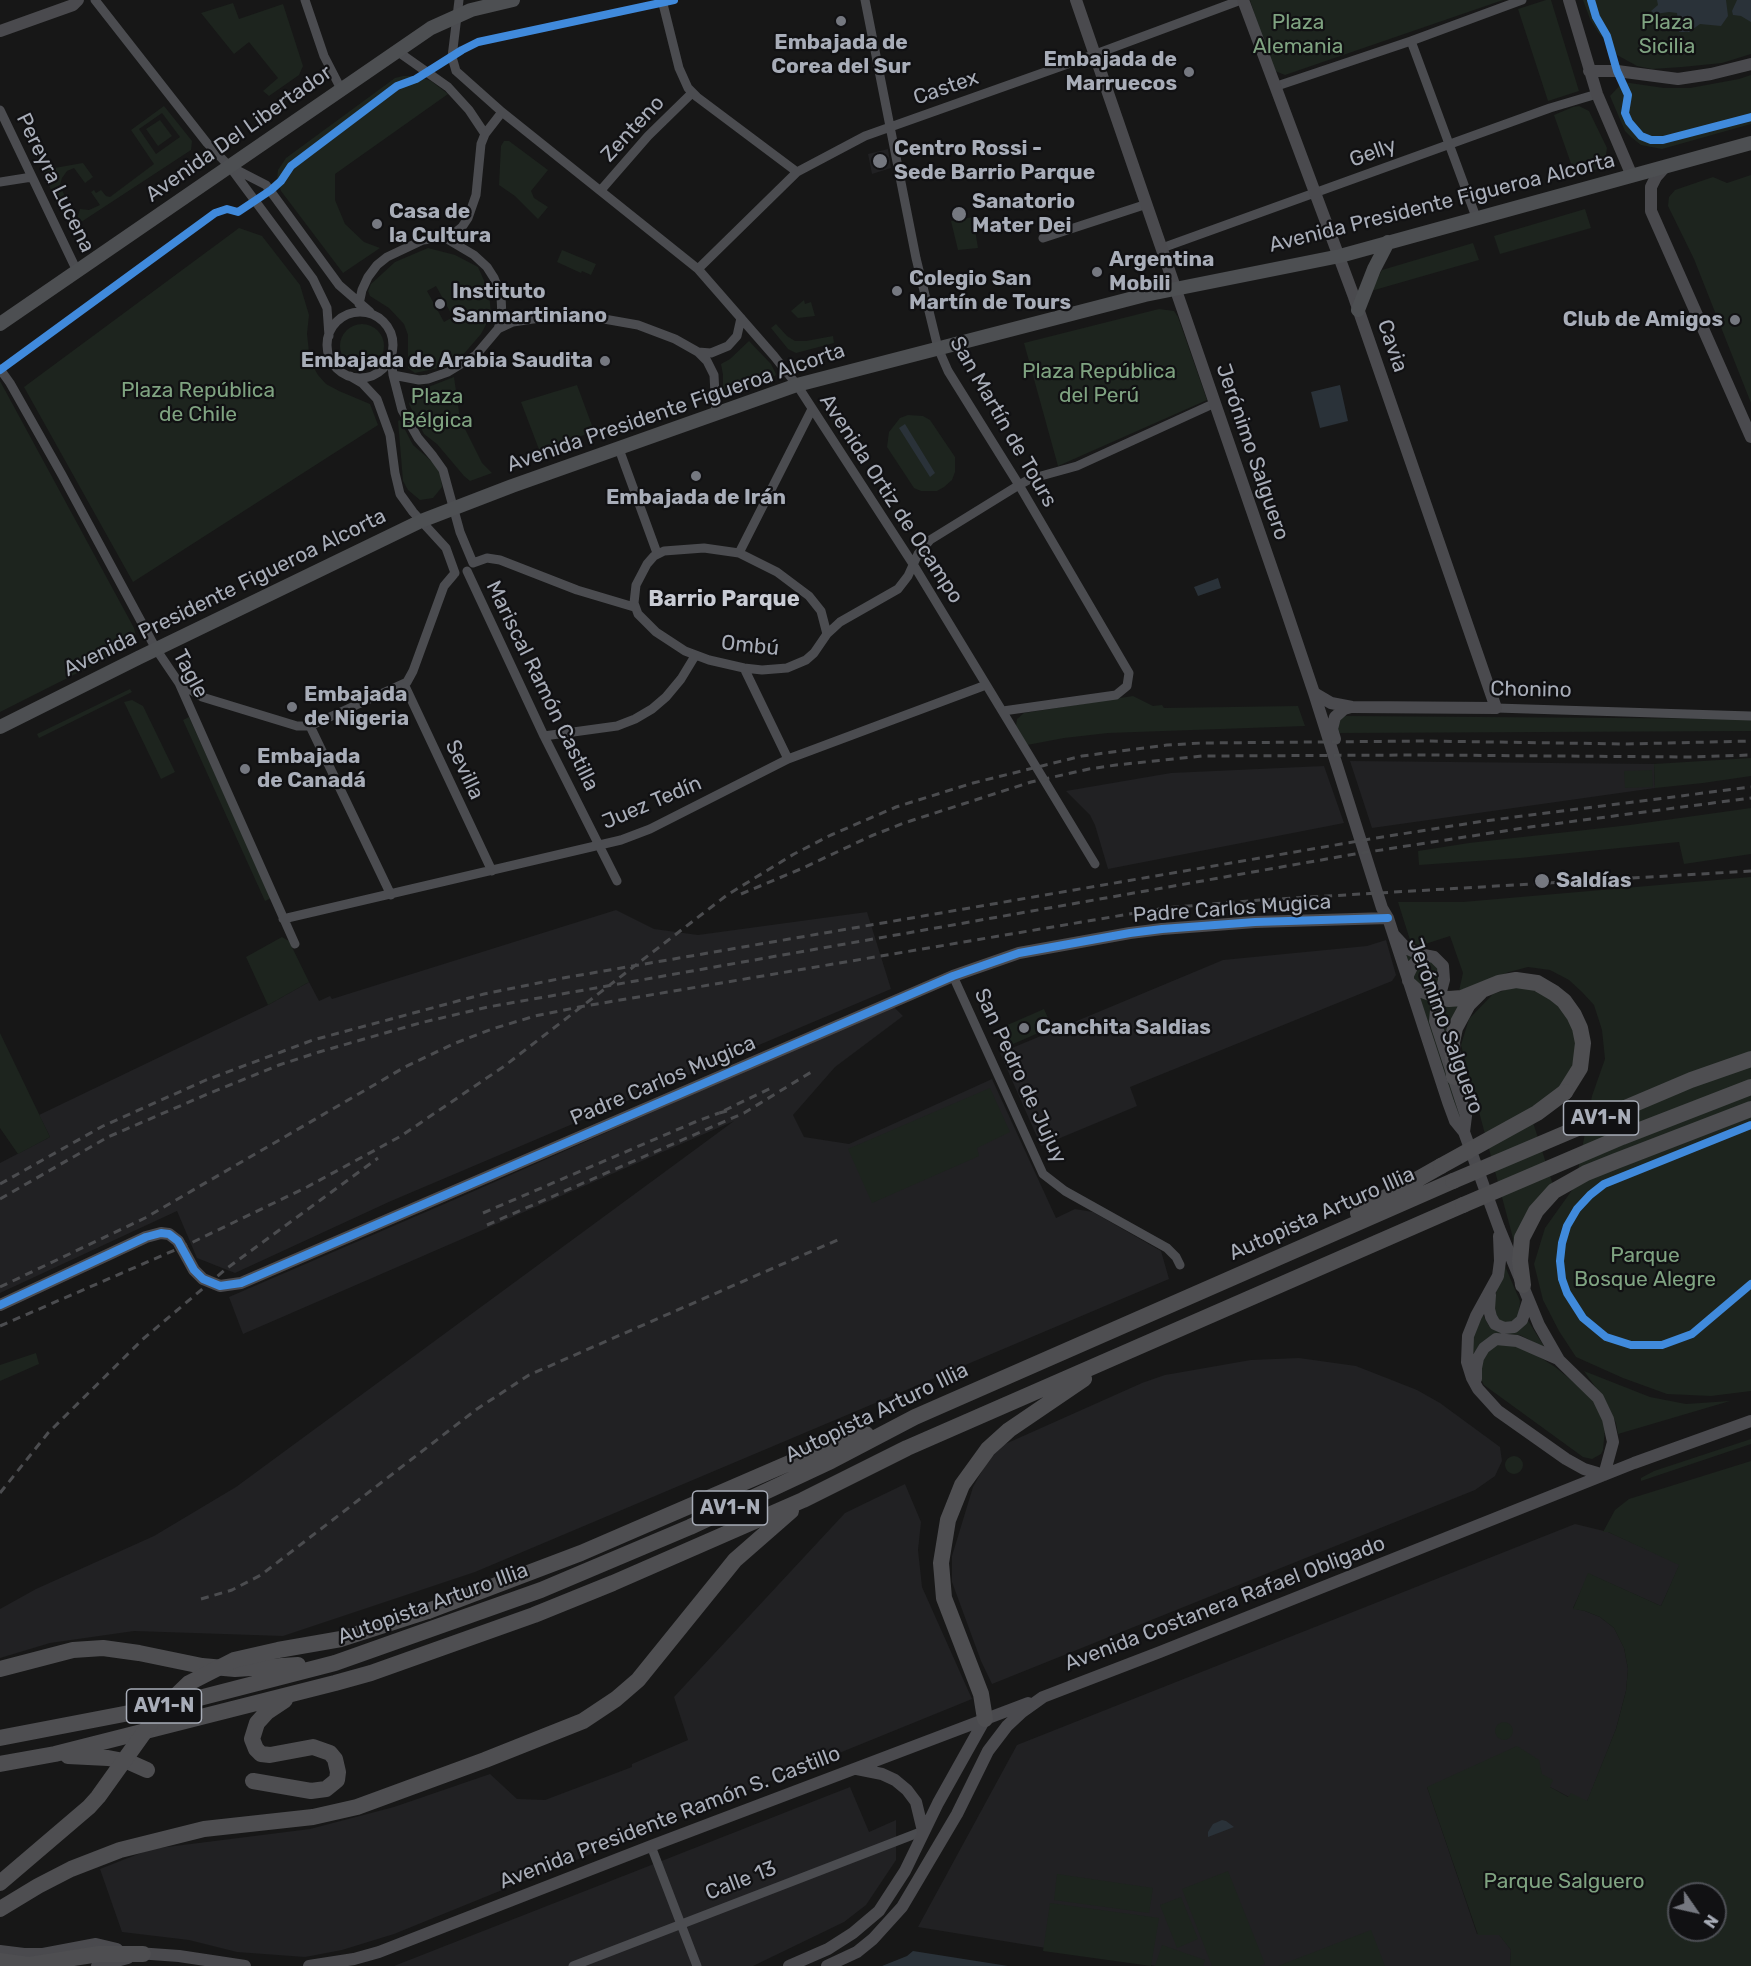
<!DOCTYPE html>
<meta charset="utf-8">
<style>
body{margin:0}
#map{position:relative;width:1751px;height:1966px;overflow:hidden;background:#171717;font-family:Rubik,sans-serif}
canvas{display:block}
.north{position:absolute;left:1667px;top:1882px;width:60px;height:60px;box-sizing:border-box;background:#111113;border:2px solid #4d4f55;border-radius:50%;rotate:124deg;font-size:16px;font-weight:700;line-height:24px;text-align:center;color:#a8adb8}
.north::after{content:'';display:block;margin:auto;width:21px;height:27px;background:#757880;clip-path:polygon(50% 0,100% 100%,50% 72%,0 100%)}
</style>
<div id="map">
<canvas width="1751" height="1966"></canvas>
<div class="north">N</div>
</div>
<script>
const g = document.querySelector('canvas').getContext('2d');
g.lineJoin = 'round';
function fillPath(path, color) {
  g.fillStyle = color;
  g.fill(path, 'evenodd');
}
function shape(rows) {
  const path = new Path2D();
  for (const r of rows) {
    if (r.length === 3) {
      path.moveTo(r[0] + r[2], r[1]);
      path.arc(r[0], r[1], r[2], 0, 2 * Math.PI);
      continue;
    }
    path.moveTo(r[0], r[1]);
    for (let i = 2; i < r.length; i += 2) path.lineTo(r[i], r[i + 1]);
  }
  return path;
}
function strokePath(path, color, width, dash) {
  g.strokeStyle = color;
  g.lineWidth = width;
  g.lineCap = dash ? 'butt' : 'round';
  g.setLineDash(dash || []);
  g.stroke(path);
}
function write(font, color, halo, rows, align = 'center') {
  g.font = font + ' Rubik,sans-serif';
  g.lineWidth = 4.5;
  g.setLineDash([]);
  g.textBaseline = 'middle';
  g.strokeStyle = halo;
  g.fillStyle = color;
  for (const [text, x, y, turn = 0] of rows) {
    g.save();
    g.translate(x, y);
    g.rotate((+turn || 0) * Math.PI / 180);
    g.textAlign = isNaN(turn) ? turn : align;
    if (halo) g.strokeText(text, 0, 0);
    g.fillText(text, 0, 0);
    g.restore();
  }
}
fillPath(shape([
 [888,149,891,168,872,174,868,154],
 [1350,761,1654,764,1655,788,1372,828],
 [1324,766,1344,823,1108,869,1095,825,1090,815,1066,791,1171,773],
 [616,910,654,929,698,935,867,912,891,989,391,1201,235,1273,197,1258,177,1211,0,1293,0,1163,50,1137,39,1115,268,1005,309,982,319,1001,330,996,332,999],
 [1386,940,1396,975,1392,981,1130,1087,1137,1106,1041,1146,1000,1053,1223,960,1367,946],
 [893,1006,903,1016,835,1067,793,1115,804,1137,849,1144,992,1079,1056,1218,1075,1209,1093,1212,1161,1251,1169,1279,475,1572,283,1636,134,1631,50,1643,0,1658,0,1609,36,1589,154,1536,236,1487,734,1121,243,1334,229,1297,465,1195],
 [1299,1358,1356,1366,1417,1390,1440,1403,1500,1447,1502,1461,1495,1476,1475,1490,992,1684,981,1661,952,1582,952,1556,973,1487,987,1462,1003,1445,1142,1383,1165,1375,1251,1360],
 [905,1484,921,1522,918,1550,922,1587,972,1699,394,1934,342,1950,305,1957,237,1952,189,1940,122,1932,100,1869,151,1849,310,1829,394,1807,490,1774,517,1799,545,1800,632,1767,632,1764,688,1740,674,1697,845,1513],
 [1575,1524,1608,1532,1680,1564,1661,1606,1589,1574,1573,1608,1585,1611,1600,1617,1614,1628,1624,1648,1628,1669,1626,1691,1616,1729,1587,1802,1569,1797,1550,1787,1427,1787,1477,1934,1499,1934,1511,1950,1510,1966,1156,1966,918,1927,1017,1745],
 [850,1787,869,1832,896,1820,896,1860,866,1905,844,1922,753,1966,394,1966]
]), '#212123');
fillPath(shape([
 [1250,0,1503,0,1285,75,1275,71,1271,65],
 [1546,0,1551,0,1579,91,1548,101,1518,9],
 [1583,0,1751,0,1751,54,1722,63,1682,67,1652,69,1637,66,1617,55,1598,32,1590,19],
 [233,3,239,19,283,4,303,66,299,75,269,96,263,91,278,78,249,42,234,54,201,13],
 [1751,75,1751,124,1662,149,1641,145,1631,137,1625,131,1610,96,1623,82,1664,88,1690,88,1739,79],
 [403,76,418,76,431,81,448,94,335,174,335,200,345,224,364,242,380,248,343,273,281,191,277,180,278,170,286,158,395,78],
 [164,106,192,141,191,150,75,226,80,209,89,210,100,205,91,192,94,190,96,193,101,190,106,196,110,197,154,164,131,130],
 [162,113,180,137,156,154,139,129],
 [1579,106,1589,111,1607,148,1606,155,1598,169,1575,175,1554,115,1573,107],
 [160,120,172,136,158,146,146,129],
 [504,141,509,141,548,170,531,191,534,198,548,207,538,219,515,196,499,185,501,146],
 [83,163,93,177,85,183,74,168,67,171,62,178,60,185,66,199,56,203,43,170],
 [1751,175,1751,403,1694,259,1668,206,1669,197,1675,190,1713,177,1727,183],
 [1585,209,1591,228,1500,254,1494,236],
 [973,217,978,248,958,250,951,221],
 [239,228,262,236,300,285,309,315,307,334,310,361,318,375,326,384,339,391,370,404,378,425,133,582,24,387],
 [1473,243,1479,260,1371,291,1382,270],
 [428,248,455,255,478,267,489,292,491,315,481,334,462,356,438,368,415,373,408,368,408,335,404,324,389,308,370,296,368,291,371,284,395,262],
 [436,286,453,317,444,322,427,291],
 [562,250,596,264,591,275,582,271,581,273,557,262],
 [804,300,805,304,811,302,815,316,798,318,791,311],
 [1159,309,1174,311,1178,317,1207,400,1058,466,1024,343],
 [776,324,787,336,795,341,806,341,833,336,834,343,796,353,788,349,771,328],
 [362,346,22],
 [749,341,771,364,776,374,775,376,728,395,723,392,723,375,721,364,730,359],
 [454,377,460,419,482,463,492,473,470,481,464,476,437,444,424,434,409,404,412,396,418,391],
 [0,381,134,628,136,636,135,641,129,647,0,712],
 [577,385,594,431,540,452,521,402],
 [908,415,923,416,930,420,955,457,955,472,952,480,944,487,937,491,921,491,914,488,887,447,889,432,900,418],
 [400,420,413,445,436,465,441,476,442,487,433,498,420,500,408,490,403,481,398,421],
 [130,689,132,692,39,738,37,734],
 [1133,696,1153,706,1162,705,1164,708,1298,706,1305,726,1108,733,1064,738,1027,745,1016,726,1017,719,1024,713],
 [132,700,143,706,175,772,161,779,124,702],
 [1346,716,1751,719,1751,731,1340,733,1337,729,1341,717],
 [189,717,271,898,265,901,183,720],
 [1751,758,1751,776,1703,783,1655,788,1654,764],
 [1652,770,1653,787,1625,788,1624,771],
 [1751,808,1751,854,1684,864,1679,842,1520,858,1419,865,1418,851,1469,843,1630,825],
 [1751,877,1751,1391,1711,1396,1667,1394,1623,1378,1576,1357,1559,1331,1543,1300,1534,1264,1545,1228,1575,1186,1592,1096,1605,1059,1602,1030,1594,1005,1582,992,1569,980,1550,970,1528,967,1509,972,1459,991,1463,973,1450,936,1419,946,1410,940,1398,902,1463,902],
 [282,937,289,941,309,982,268,1005,246,957],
 [1396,938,1438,960,1439,997,1462,998,1455,1028,1464,1132],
 [1521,985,1544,989,1569,1016,1578,1049,1571,1072,1558,1090,1529,1110,1553,1185,1517,1253,1461,1045,1469,1019,1493,994],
 [1044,1009,1052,1027,1004,1048,996,1030],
 [0,1033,50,1137,18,1154,0,1128],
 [990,1088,1010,1132,977,1148,979,1156,872,1203,848,1149],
 [1505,1266,1520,1301,1519,1315,1509,1324,1496,1319,1493,1302],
 [1483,1315,1489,1326,1496,1331,1503,1333,1527,1319,1545,1348,1520,1335,1502,1334,1480,1344,1470,1359,1472,1338],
 [1494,1345,1516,1345,1535,1354,1555,1367,1590,1395,1602,1417,1605,1429,1603,1450,1601,1454,1592,1459,1583,1457,1484,1385,1481,1379,1482,1357],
 [36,1353,39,1364,0,1381,0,1365],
 [1584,1371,1650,1397,1686,1404,1730,1401,1618,1434,1616,1423,1606,1402],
 [1751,1439,1751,1444,1641,1481,1641,1478,1654,1471],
 [1514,1465,9],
 [1751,1461,1751,1966,1510,1966,1511,1950,1499,1935,1478,1935,1427,1787,1517,1746,1539,1760,1542,1774,1553,1780,1550,1787,1568,1797,1571,1793,1587,1801,1616,1729,1626,1691,1628,1669,1624,1648,1614,1628,1600,1617,1585,1611,1573,1609,1588,1573,1661,1606,1679,1565,1608,1532,1603,1532,1615,1510,1629,1499],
 [1679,1894,1715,1894,1715,1930,1679,1930],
 [1504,1731,9],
 [1228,1871,1265,1964,1259,1966,1212,1966,1182,1889],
 [1057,1874,1153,1888,1149,1913,1054,1900],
 [1181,1897,1198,1939,1177,1948,1160,1905],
 [1050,1903,1159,1918,1151,1966,1043,1951],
 [1371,1930,1385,1966,1278,1966],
 [1162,1945,1205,1960,1203,1966,1155,1966]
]), '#1d241e');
fillPath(shape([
 [1657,0,1726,0,1728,16,1721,26,1700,24,1689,32,1679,32,1677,13,1669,12,1655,14,1651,11,1658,5],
 [1737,0,1751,0,1751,22,1741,16,1733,15,1732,11],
 [1340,385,1348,421,1320,428,1311,392],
 [905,424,935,473,930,477,899,428],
 [1218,578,1221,588,1198,596,1194,587],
 [1222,1820,1226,1821,1234,1827,1208,1837,1208,1832,1213,1824],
 [913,1951,1008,1966,882,1966,907,1956]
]), '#2a3239');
strokePath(shape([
 [95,0,207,143,230,167,313,279,327,308,329,336],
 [305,0,324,56,341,89],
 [459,0,452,57,456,71,502,112,698,269,774,356,797,385,913,564,1095,864],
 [662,0,679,68,688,88,697,97,797,172],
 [865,0,916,258,938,348,948,371,1019,485,1129,673,1127,686,1116,695,1003,711],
 [1411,41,1476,217],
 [397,51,448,87,469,110,485,134],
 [1277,86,1411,41,1522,0],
 [0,110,77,271],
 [231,167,266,185,339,285,370,312],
 [0,182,32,177],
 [601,190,648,136,692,93],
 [1043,238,1147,204],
 [447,239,462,227,468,218,476,195,481,144,485,134,502,112],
 [1162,248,1550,108,1597,94],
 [698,269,797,172,865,136,1093,55,1241,0],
 [359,304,362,290,368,277,377,265,387,257,423,240,439,238,447,239,474,255,487,267,494,278,501,296,502,317,498,329],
 [360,345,33],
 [698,352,711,353,728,346,737,336,741,318],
 [391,356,393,375,402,410,418,438,433,456,443,470,460,532,473,563],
 [0,369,10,383,62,475,156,649,179,683,295,944],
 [393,375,419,380,428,379,448,372,476,355,498,329,513,322,546,317,587,316,638,325,675,339,698,352,707,361,714,375,716,414],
 [350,376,362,383,377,399,390,435,395,473,400,494,413,512,446,548,455,573],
 [619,449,657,553],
 [739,553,812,409],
 [473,563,487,558,500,560,577,590,634,607],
 [467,571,544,736,617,881],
 [827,634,821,611,809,596,777,572,739,553,704,548,664,551,654,556,647,564,636,585,634,603,638,614,656,632,685,651,709,660,744,668,762,670,787,668,806,660,814,653,827,634,840,622,898,589,908,576,918,554,930,540,1019,485,1030,479,1077,466,1215,403],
 [744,668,788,759],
 [179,683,202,697,297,726,310,726,407,682,413,671,444,586,455,573],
 [404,684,492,871],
 [1496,708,1751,716],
 [310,726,391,895],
 [544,736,617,726,635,719,652,709,666,697,681,679,695,656],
 [283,919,621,840,650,829,788,759,986,685],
 [953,976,1043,1174,1065,1191,1167,1248,1176,1257,1180,1265],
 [651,1846,697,1966],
 [573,1966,923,1831]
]), '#4b4c50', 9);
strokePath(shape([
 [1076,0,1281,595,1314,693,1382,908,1388,918,1448,1102,1455,1121,1464,1132,1499,1228,1539,1325,1559,1360,1598,1398,1608,1419,1613,1442,1604,1475],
 [1243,0,1354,297,1496,708,1352,707,1331,703,1314,693],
 [1569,0,1597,94,1632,176],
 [0,31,73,5,78,0],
 [1589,71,1617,71,1678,79,1711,74,1751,64],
 [1665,167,1656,177,1651,187,1651,211,1751,437],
 [1335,739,1332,729,1335,717,1344,709,1351,707],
 [1394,935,1406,948,1419,954,1434,957,1443,966,1444,980,1436,1010,1435,1021,1466,1116,1464,1132],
 [1408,981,1408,975,1413,965,1423,955],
 [1409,982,1419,991,1439,998],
 [1499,1236,1500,1261,1498,1276,1476,1316,1468,1336,1467,1362,1472,1378,1478,1389,1498,1411,1566,1459,1584,1469,1604,1475],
 [1490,1295,1489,1309,1491,1317,1495,1324,1504,1328,1514,1327,1522,1320,1528,1301],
 [0,1305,146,1237,161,1233,169,1234,178,1241,194,1270,203,1279,220,1286,241,1283,953,976,1019,953,1130,933,1162,929,1255,922,1388,918],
 [1476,1379,1476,1368,1478,1358,1484,1348,1496,1339,1517,1341,1558,1359],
 [857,1769,882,1774,895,1780,907,1790,916,1802,923,1831],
 [0,1951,24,1954,43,1954,96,1944,117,1949],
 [137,1953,179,1956,245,1966],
 [97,1966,128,1958],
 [309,1966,354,1959,379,1952,651,1846,1028,1703],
 [789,1966,828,1949,853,1933,879,1911,905,1871,938,1803,985,1719],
 [827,1966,857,1952,873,1939,902,1907,957,1814,988,1751,1007,1726,1022,1712,1043,1697,1160,1652,1634,1463,1751,1421]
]), '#4a4a4e', 12);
strokePath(shape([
 [1358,310,1374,269,1388,242],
 [0,324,431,28,471,10,513,0],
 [0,727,138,658,421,521,512,486,797,385,1145,295,1340,256,1751,143]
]), '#4d4f52', 14);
strokePath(shape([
 [1439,998,1449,999,1462,998,1499,983,1516,980,1537,983,1554,993,1564,1001,1574,1015,1580,1028,1583,1043,1580,1068,1565,1092],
 [1454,1077,1452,1042,1455,1028,1468,1004,1480,992],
 [1358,1213,1441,1166],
 [1523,1285,1520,1261,1522,1238,1536,1211,1554,1191,1586,1173,1616,1161,1751,1109],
 [428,1611,581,1553,831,1445,866,1434],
 [0,1669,73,1650,103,1648,139,1653,202,1666,235,1669,298,1665],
 [985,1719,981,1694,944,1598,941,1563,948,1520,962,1485,988,1449,1009,1430,1084,1379],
 [0,1738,176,1704,335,1663,541,1590,690,1527,831,1461,915,1417,1453,1181],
 [68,1756,108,1758,129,1762,147,1770],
 [0,1764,55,1754,335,1683,371,1673,534,1615,613,1583,803,1500,907,1448,1463,1205],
 [253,1781,311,1791,326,1789,337,1780,338,1772,335,1759,330,1753,313,1747,270,1755,261,1754,256,1749,252,1739,257,1723,267,1712,285,1700],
 [0,1909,38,1886,71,1869,120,1850,204,1829,313,1817,357,1807,485,1760,583,1721,616,1699,638,1680,735,1560,791,1511],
 [0,1961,29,1965,99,1954,143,1954]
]), '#4e4e51', 16);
strokePath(shape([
 [741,894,803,868,871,836,904,823,1031,782,1089,769,1116,765,1202,756,1425,755,1690,757,1751,755],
 [727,1111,719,1113,771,1088],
 [0,1184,103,1126,206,1080,313,1040,484,994,563,978,1376,838,1484,821,1751,787],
 [0,1199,108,1137,210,1093,279,1065,319,1052,420,1023,488,1007,1355,854,1530,827,1751,798],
 [483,1213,695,1122,719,1113],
 [487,1225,744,1113,813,1071],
 [0,1287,145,1218,405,1067,453,1044,492,1029,535,1016,579,1007,1165,908,1260,900,1751,871],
 [0,1326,191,1243,307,1187,401,1136,503,1067,727,895,794,854,831,835,896,807,973,783,1082,756,1167,745,1202,743,1425,741,1626,744,1751,741],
 [0,1493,48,1433,143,1339,226,1269,378,1158],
 [201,1599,232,1590,261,1575,477,1409,529,1375,842,1238]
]), '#4b4c4f', 3, [8, 6]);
strokePath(shape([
 [1441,1166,1537,1113,1565,1092],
 [1453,1181,1691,1080,1751,1059],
 [1463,1205,1622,1137,1751,1087],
 [0,1883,89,1807,98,1797,158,1713,189,1683,234,1660,278,1650,341,1639,428,1611]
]), '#4e4e51', 16);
strokePath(shape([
 [1591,0,1596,17,1607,36,1617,71,1628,95,1625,113,1629,122,1641,136,1651,140,1663,140,1751,117],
 [0,370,215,213,227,209,238,212,271,190,281,181,291,166,397,86,416,79,462,50,478,42,674,0],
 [1751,1125,1604,1184,1590,1195,1577,1209,1567,1226,1562,1243,1560,1261,1562,1279,1567,1293,1583,1318,1606,1337,1631,1345,1662,1345,1692,1334,1751,1284],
 [0,1305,146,1237,161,1233,169,1234,178,1241,194,1270,203,1279,220,1286,241,1283,953,976,1019,953,1130,933,1162,929,1255,922,1388,918]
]), '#408adc', 8);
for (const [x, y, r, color] of [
 [841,21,6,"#757880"],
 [1189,72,6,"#757880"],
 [880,161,8,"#757880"],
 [959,214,8,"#757880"],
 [377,224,6,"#757880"],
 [1097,272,6,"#757880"],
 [897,291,6,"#757880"],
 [440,304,6,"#757880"],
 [1735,320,6,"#757880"],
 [605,361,6,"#757880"],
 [696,476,6,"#757880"],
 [292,707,6,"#757880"],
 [245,769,6,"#757880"],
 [1542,881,8,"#757880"],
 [1024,1028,6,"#757880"]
]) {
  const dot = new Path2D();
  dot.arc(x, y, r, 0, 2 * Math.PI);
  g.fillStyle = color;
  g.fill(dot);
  strokePath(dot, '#111113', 2);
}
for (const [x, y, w] of [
 [1601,1118,75],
 [730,1508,75],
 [164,1706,75]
]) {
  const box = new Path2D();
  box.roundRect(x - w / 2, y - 17, w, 34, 4.5);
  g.fillStyle = '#111113';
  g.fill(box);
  strokePath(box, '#a8adb8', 1.5);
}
write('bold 20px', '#a8adb8', null, [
 ["AV1-N",1601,1118],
 ["AV1-N",730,1508],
 ["AV1-N",164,1706]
]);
write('21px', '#7fa381', '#111113', [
 ["Plaza",1298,23],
 ["Alemania",1298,47],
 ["Plaza",1667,23],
 ["Sicilia",1667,47],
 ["Plaza República",1099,372],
 ["del Perú",1099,396],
 ["Plaza República",198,391],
 ["de Chile",198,415],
 ["Plaza",437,397],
 ["Bélgica",437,421],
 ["Parque",1645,1256],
 ["Bosque Alegre",1645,1280],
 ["Parque Salguero",1564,1882]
]);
write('bold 21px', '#a8adb8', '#111113', [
 ["Embajada de",841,43,"center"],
 ["Corea del Sur",841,67,"center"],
 ["Embajada de",1177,60,"right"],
 ["Marruecos",1177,84,"right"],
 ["Centro Rossi -",894,149],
 ["Sede Barrio Parque",894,173],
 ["Sanatorio",972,202],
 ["Mater Dei",972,226],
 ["Casa de",389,212],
 ["la Cultura",389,236],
 ["Argentina",1109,260],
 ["Mobili",1109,284],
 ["Colegio San",909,279],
 ["Martín de Tours",909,303],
 ["Instituto",452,292],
 ["Sanmartiniano",452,316],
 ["Club de Amigos",1723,320,"right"],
 ["Embajada de Arabia Saudita",593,361,"right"],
 ["Embajada de Irán",696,498,"center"],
 ["Embajada",304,695],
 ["de Nigeria",304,719],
 ["Embajada",257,757],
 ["de Canadá",257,781],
 ["Saldías",1556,881],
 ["Canchita Saldias",1036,1028]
], 'left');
write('21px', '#a8adb8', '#111113', [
 ["Castex",946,88,-19],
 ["Zenteno",633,129,-47],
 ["Avenida Del Libertador",239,134,-35],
 ["Gelly",1373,153,-20],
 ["Pereyra Lucena",55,183,64],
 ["Avenida Presidente Figueroa Alcorta",1442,203,-14],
 ["Cavia",1392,346,71],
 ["Avenida Presidente Figueroa Alcorta",676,408,-19],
 ["San Martín de Tours",1003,422,60],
 ["Jerónimo Salguero",1252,452,71],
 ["Avenida Ortiz de Ocampo",891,499,57],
 ["Avenida Presidente Figueroa Alcorta",225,593,-26],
 ["Ombú",750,646,6],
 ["Tagle",190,674,62],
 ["Mariscal Ramón Castilla",542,686,64],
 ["Chonino",1531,690,1],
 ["Sevilla",464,770,65],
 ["Juez Tedín",652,803,-23],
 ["Padre Carlos Mugica",1232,909,-4],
 ["Jerónimo Salguero",1445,1026,70],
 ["San Pedro de Jujuy",1020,1076,65],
 ["Padre Carlos Mugica",663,1081,-23],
 ["Autopista Arturo Illia",1322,1214,-24],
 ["Autopista Arturo Illia",877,1413,-26],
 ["Autopista Arturo Illia",433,1604,-20],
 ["Avenida Costanera Rafael Obligado",1225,1604,-21],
 ["Avenida Presidente Ramón S. Castillo",670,1818,-21],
 ["Calle 13",741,1881,-21]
]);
write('bold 22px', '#c9ccd4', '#111113', [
 ["Barrio Parque",724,600]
]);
</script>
